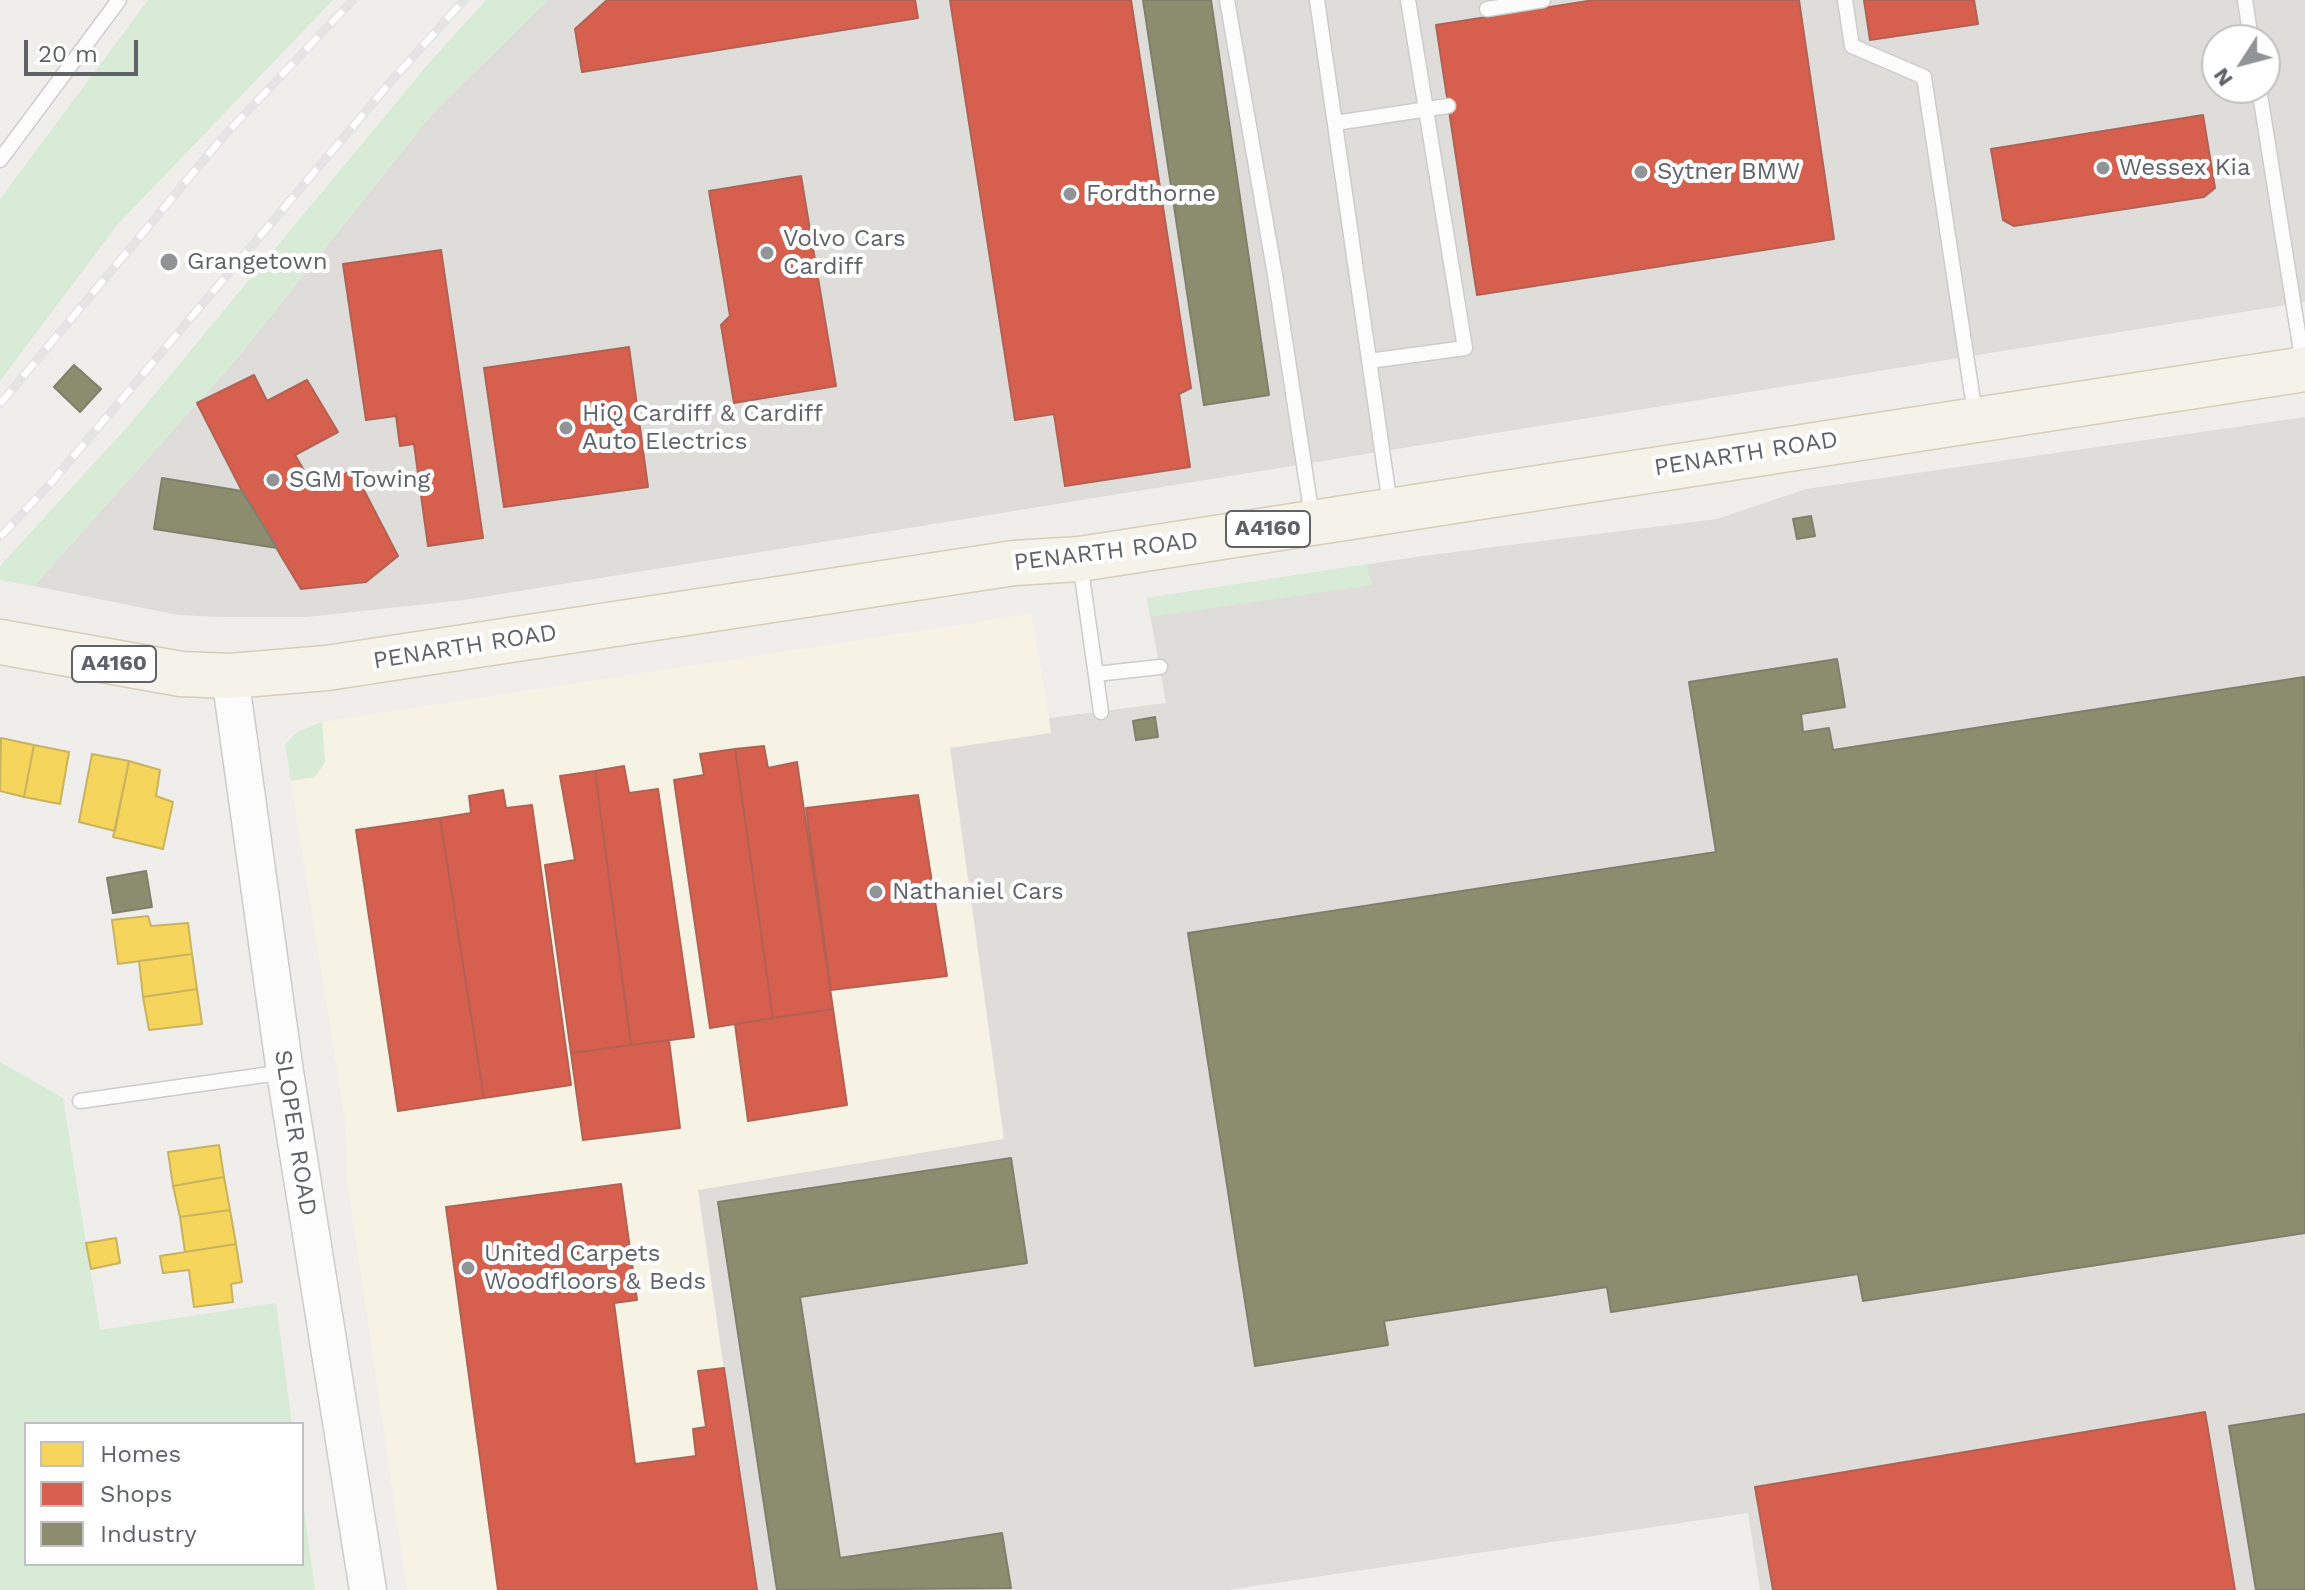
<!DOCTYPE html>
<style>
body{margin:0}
#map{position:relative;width:2305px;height:1590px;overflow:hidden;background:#efeeea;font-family:"Work Sans",sans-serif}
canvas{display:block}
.legend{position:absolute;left:24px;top:1422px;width:280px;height:144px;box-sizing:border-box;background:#fff;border:2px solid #bfc1c3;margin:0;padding:10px 14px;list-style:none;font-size:24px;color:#5f6368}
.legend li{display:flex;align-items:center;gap:16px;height:40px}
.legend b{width:40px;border:2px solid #bfc1c3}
.north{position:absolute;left:2201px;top:24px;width:80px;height:80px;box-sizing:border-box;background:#fff;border:2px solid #bfc1c3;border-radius:50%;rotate:234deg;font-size:22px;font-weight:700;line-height:32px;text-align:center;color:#5f6368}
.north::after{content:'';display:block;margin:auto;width:28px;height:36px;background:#919496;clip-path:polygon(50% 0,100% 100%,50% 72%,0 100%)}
.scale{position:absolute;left:24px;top:40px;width:114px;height:36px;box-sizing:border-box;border:4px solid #5f6368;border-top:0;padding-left:10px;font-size:24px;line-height:28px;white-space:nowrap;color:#5f6368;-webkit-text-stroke:6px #fff;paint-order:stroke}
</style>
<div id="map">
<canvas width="2305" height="1590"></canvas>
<ul class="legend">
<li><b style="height:22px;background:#f6d55c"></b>Homes</li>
<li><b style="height:22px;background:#d6604d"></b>Shops</li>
<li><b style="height:22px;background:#8c8c6e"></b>Industry</li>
</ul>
<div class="north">N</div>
<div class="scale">20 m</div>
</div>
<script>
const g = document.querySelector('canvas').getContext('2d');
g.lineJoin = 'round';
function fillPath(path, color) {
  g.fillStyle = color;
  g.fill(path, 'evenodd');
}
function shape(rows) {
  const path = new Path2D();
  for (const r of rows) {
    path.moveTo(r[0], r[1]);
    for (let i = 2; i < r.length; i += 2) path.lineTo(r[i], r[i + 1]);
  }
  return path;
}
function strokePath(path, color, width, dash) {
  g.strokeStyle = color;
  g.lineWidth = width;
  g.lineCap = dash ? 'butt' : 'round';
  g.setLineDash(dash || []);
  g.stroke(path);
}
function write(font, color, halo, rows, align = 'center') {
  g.font = font + ' "Work Sans",sans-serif';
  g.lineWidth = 8;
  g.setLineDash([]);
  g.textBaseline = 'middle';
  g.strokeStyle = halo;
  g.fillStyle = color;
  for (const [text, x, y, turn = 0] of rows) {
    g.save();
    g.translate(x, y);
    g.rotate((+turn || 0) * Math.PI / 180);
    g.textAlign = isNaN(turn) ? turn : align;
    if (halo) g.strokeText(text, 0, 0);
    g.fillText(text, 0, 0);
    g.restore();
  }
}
fillPath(shape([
 [1031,614,1052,733,950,749,1004,1140,698,1190,757,1590,407,1590,347,1179,346,1125,285,745,297,732,322,722]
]), '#f7f3e4');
fillPath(shape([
 [548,0,2305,0,2305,302,464,600,307,617,220,617,178,615,34,586,239,356,431,115],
 [2217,40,2265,40,2265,88,2217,88],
 [2305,417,2305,1590,1760,1590,1748,1513,1228,1590,756,1590,698,1190,1004,1139,950,748,1051,733,1049,718,1166,703,1147,598,1415,557,1717,519,1806,489]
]), '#dfddda');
fillPath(shape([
 [148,0,333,0,118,224,0,381,0,199],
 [486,0,548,0,431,115,239,356,34,586,0,580,0,566,129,425,429,63],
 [1367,564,1372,585,1150,617,1147,598],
 [322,722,325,762,315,777,291,781,285,745,297,732],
 [0,1062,63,1098,100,1330,276,1303,292,1424,26,1424,26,1564,302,1564,302,1496,315,1590,0,1590]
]), '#d8ebd6');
const homes = shape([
 [1,738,34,745,24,797,0,791,1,738],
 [34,745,69,752,60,804,24,797,34,745],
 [92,754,129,761,115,831,79,822,92,754],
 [129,761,160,770,156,796,173,802,163,849,113,837,129,761],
 [148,916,151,926,188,923,192,954,118,964,112,920,148,916],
 [192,954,197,989,143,997,139,961,192,954],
 [197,989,202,1024,149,1030,143,997,197,989],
 [219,1145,224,1177,173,1186,168,1152,219,1145],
 [224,1177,230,1210,180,1217,173,1186,224,1177],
 [230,1210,236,1244,185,1252,180,1217,230,1210],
 [116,1238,120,1263,91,1269,86,1243,116,1238],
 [236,1244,242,1282,231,1284,233,1302,194,1307,189,1270,163,1273,160,1256,236,1244]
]);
fillPath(homes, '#f6d55c');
strokePath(homes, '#c9b360', 2);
const shops = shape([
 [607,0,915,0,918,18,582,72,575,29,607,0],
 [950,0,1131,0,1191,388,1179,394,1190,467,1065,486,1054,414,1015,420,950,0],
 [1594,0,1799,0,1834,239,1477,295,1436,25,1594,0],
 [1864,0,1974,0,1978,24,1870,40,1864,0],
 [2203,115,2215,188,2204,197,2014,226,2003,220,1991,149,2203,115],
 [801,176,836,386,734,403,721,325,730,316,709,191,801,176],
 [441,250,483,538,428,546,414,444,400,446,396,416,366,420,343,264,441,250],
 [629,347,648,487,504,507,484,368,629,347],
 [254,375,267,401,307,380,338,432,295,455,316,491,353,469,398,556,366,582,301,589,242,491,197,403,254,375],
 [764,746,768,768,797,762,833,1009,773,1018,735,749,764,746],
 [735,749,773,1018,710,1028,674,780,704,775,700,754,735,749],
 [624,766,629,793,658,789,694,1037,631,1045,595,771,624,766],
 [595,771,631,1045,571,1053,545,865,575,860,560,776,595,771],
 [503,790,506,808,532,805,571,1085,484,1098,440,818,471,813,469,796,503,790],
 [918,795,947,976,831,990,806,808,918,795],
 [440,818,484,1098,398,1111,356,830,440,818],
 [833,1009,847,1105,748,1121,735,1024,833,1009],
 [669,1040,680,1128,583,1140,571,1053,669,1040],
 [621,1184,637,1300,614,1303,635,1464,696,1456,693,1429,706,1427,698,1371,724,1368,757,1590,498,1590,446,1207,621,1184],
 [2205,1412,2235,1590,1773,1590,1755,1487,2205,1412]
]);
fillPath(shops, '#d6604d');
strokePath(shops, '#b26155', 2);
const industry = shape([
 [1143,0,1211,0,1269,395,1204,405,1143,0],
 [74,365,101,389,80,412,54,387,74,365],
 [162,478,242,491,277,548,154,529,162,478],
 [1811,516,1815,536,1797,539,1793,519,1811,516],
 [1837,659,1845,707,1801,714,1803,732,1829,728,1833,750,2304,677,2305,1233,1863,1301,1858,1274,1611,1312,1607,1287,1384,1321,1388,1345,1255,1366,1188,933,1716,852,1689,682,1837,659],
 [1155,717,1158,737,1136,740,1133,721,1155,717],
 [146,871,152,907,113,913,107,878,146,871],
 [1011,1158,1027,1263,800,1297,840,1558,1002,1533,1011,1588,777,1590,718,1202,1011,1158],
 [2305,1414,2305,1590,2256,1590,2229,1426,2305,1414]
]);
fillPath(industry, '#8c8c6e');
strokePath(industry, '#7e806c', 2);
const service = shape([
 [1227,0,1275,275,1312,517],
 [1317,0,1390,505],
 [1845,0,1852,46,1924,77,1975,414],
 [2245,0,2251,40],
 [1487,9,1543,0],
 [2259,88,2303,364],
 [1335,123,1448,106],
 [0,160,119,0],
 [1369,361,1465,348,1408,0],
 [1080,562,1101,712],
 [1096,674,1160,667],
 [80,1101,285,1072]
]);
const tertiary = shape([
 [230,676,285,1072,368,1590]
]);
const primary = shape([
 [0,642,181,674,230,676,327,668,1014,563,1080,559,2305,369]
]);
strokePath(service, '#cbcccc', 17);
strokePath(tertiary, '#cbcccc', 39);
strokePath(primary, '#d7ceb8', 47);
strokePath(service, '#fdfcfc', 14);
strokePath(tertiary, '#fdfcfc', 36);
strokePath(primary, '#f4f2e9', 44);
const rail = shape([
 [0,404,223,137,353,0],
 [0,537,50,484,394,78,464,0]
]);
strokePath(rail, '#e4e4e4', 9);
strokePath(rail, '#fff', 6, [18]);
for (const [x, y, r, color] of [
 [2103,168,8,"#919496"],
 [1641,172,8,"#919496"],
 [1070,194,8,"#919496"],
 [767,253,8,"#919496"],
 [169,262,10,"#919496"],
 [566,428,8,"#919496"],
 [273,480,8,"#919496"],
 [876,892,8,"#919496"],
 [468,1268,8,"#919496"]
]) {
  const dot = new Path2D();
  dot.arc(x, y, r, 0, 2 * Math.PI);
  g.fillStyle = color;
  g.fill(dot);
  strokePath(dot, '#fff', 3);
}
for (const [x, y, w] of [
 [1268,529,84],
 [114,664,84]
]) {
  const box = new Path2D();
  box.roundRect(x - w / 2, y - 18, w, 36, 6);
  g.fillStyle = '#fff';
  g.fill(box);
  strokePath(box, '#5f6368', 2);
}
write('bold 22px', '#5f6368', null, [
 ["A4160",1268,529],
 ["A4160",114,664]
]);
write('24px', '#5f6368', '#fff', [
 ["Wessex Kia",2119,168],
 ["Sytner BMW",1657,172],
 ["Fordthorne",1086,194],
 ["Volvo Cars",783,239],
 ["Cardiff",783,267],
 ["Grangetown",187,262],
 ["HiQ Cardiff & Cardiff",582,414],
 ["Auto Electrics",582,442],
 ["SGM Towing",289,480],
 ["Nathaniel Cars",892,892],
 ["United Carpets",484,1254],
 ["Woodfloors & Beds",484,1282]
], 'left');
write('24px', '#5f6368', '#fff', [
 ["PENARTH ROAD",1746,454,-9],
 ["PENARTH ROAD",1106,552,-7],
 ["PENARTH ROAD",465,647,-9],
 ["SLOPER ROAD",295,1133,81]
]);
</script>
